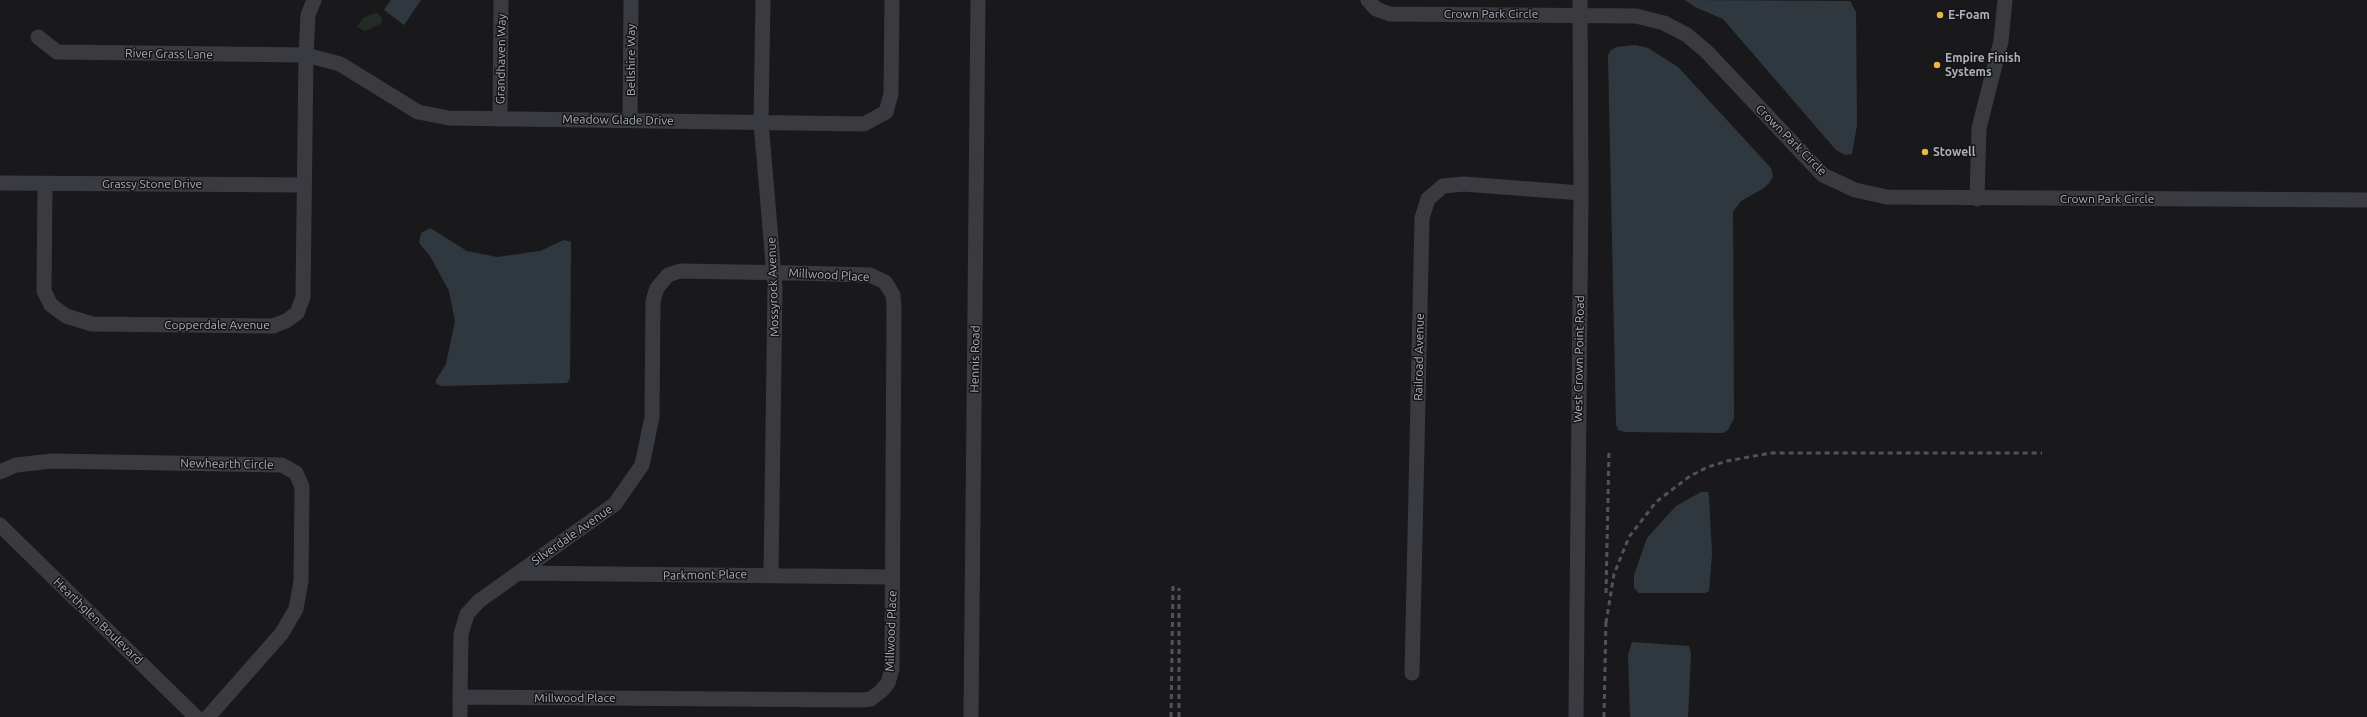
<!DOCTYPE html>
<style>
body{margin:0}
canvas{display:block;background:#19191b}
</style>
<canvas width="2367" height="717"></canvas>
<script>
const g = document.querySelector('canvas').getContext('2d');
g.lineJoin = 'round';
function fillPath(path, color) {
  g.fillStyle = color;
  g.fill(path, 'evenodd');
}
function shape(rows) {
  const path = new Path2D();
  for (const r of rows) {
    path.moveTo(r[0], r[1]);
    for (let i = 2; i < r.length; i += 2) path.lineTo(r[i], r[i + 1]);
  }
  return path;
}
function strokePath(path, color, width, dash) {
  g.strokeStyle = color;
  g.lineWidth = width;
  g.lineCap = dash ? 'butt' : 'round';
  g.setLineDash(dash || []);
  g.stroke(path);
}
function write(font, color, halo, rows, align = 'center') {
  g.font = font + ' Ubuntu,sans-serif';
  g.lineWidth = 3;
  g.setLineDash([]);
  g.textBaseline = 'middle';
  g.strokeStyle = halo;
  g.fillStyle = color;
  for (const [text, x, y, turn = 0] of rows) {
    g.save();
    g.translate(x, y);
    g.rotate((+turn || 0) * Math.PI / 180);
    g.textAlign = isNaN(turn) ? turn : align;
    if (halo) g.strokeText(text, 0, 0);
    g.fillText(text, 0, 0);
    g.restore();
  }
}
fillPath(shape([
 [377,12,382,18,382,23,365,31,357,27,363,18]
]), '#232b25');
fillPath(shape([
 [391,0,421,0,404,25,384,10],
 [1685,0,1850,1,1856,12,1857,125,1852,154,1845,155,1836,150,1723,19,1695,7],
 [1635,45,1648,48,1678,67,1771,168,1773,177,1769,183,1764,188,1741,201,1733,212,1734,418,1728,430,1723,433,1625,432,1618,430,1616,424,1608,55,1611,50,1617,47],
 [430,228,467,251,497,257,540,251,564,240,571,242,570,379,567,383,442,386,436,384,436,380,446,364,455,321,449,291,430,256,419,243,421,233],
 [1701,492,1708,492,1709,497,1712,554,1709,591,1705,593,1639,593,1634,588,1634,575,1647,538,1676,506],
 [1632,642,1689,646,1691,654,1688,717,1630,717,1628,655]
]), '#30383f');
strokePath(shape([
 [763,0,761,122,775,287,771,575],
 [1368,0,1376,9,1390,14,1636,16,1664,23,1687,35,1707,52,1823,175,1855,190,1887,197,2367,200],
 [38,37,57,52,306,55,340,64,418,112,449,118,864,124,886,112,891,94,892,0],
 [500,119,501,0],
 [630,120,631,0],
 [0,183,304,185],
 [45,184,44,291,51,305,66,316,92,324,273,326,286,321,297,313,303,297,306,55,308,15,314,0],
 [1977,199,1979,128,2001,41,2005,0],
 [0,472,16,465,52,461,282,465,296,473,302,487,301,581,296,609,282,633,208,717],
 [0,525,196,717],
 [518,573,892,577],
 [1412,673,1422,218,1428,199,1443,186,1464,184,1581,193],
 [460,717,460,697,461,634,467,614,479,601,615,504,642,465,652,417,653,301,657,288,668,275,680,271,796,273,870,275,885,282,893,295,894,307,892,669,888,683,881,691,871,699,862,700,460,697],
 [971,717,978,0],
 [1576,717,1581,193,1580,0]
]), '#3a3b40', 15);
strokePath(shape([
 [1606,593,1609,450],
 [1606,623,1614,574,1629,537,1656,502,1690,476,1708,467,1727,461,1771,453,2042,453],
 [1171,717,1173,585],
 [1179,717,1179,588],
 [1604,717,1606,619]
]), '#525359', 3, [5, 4]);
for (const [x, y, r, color] of [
 [1940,15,4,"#e8b645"],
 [1937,65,4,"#e8b645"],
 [1925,152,4,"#e8b645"]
]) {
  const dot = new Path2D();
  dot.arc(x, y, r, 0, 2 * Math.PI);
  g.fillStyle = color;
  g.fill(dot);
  strokePath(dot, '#141416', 1.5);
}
write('12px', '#acb0ba', '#141416', [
 ["Crown Park Circle",1491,14],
 ["River Grass Lane",169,54,1],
 ["Grandhaven Way",501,59,-89],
 ["Bellshire Way",631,60,-90],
 ["Meadow Glade Drive",618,120,1],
 ["Crown Park Circle",1791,140,45],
 ["Grassy Stone Drive",152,184],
 ["Crown Park Circle",2107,199],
 ["Millwood Place",829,275,3],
 ["Mossyrock Avenue",773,287,-92],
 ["Copperdale Avenue",217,325],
 ["Railroad Avenue",1419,357,-89],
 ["Hennis Road",975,359,-89],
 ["West Crown Point Road",1579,359,-89],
 ["Newhearth Circle",227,464,1],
 ["Silverdale Avenue",572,535,-35],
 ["Parkmont Place",705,575,-1],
 ["Hearthglen Boulevard",98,621,44],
 ["Millwood Place",891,631,-88],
 ["Millwood Place",575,698]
]);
write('bold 12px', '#acb0ba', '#141416', [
 ["E-Foam",1948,15],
 ["Empire Finish",1945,58],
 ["Systems",1945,72],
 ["Stowell",1933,152]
], 'left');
</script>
